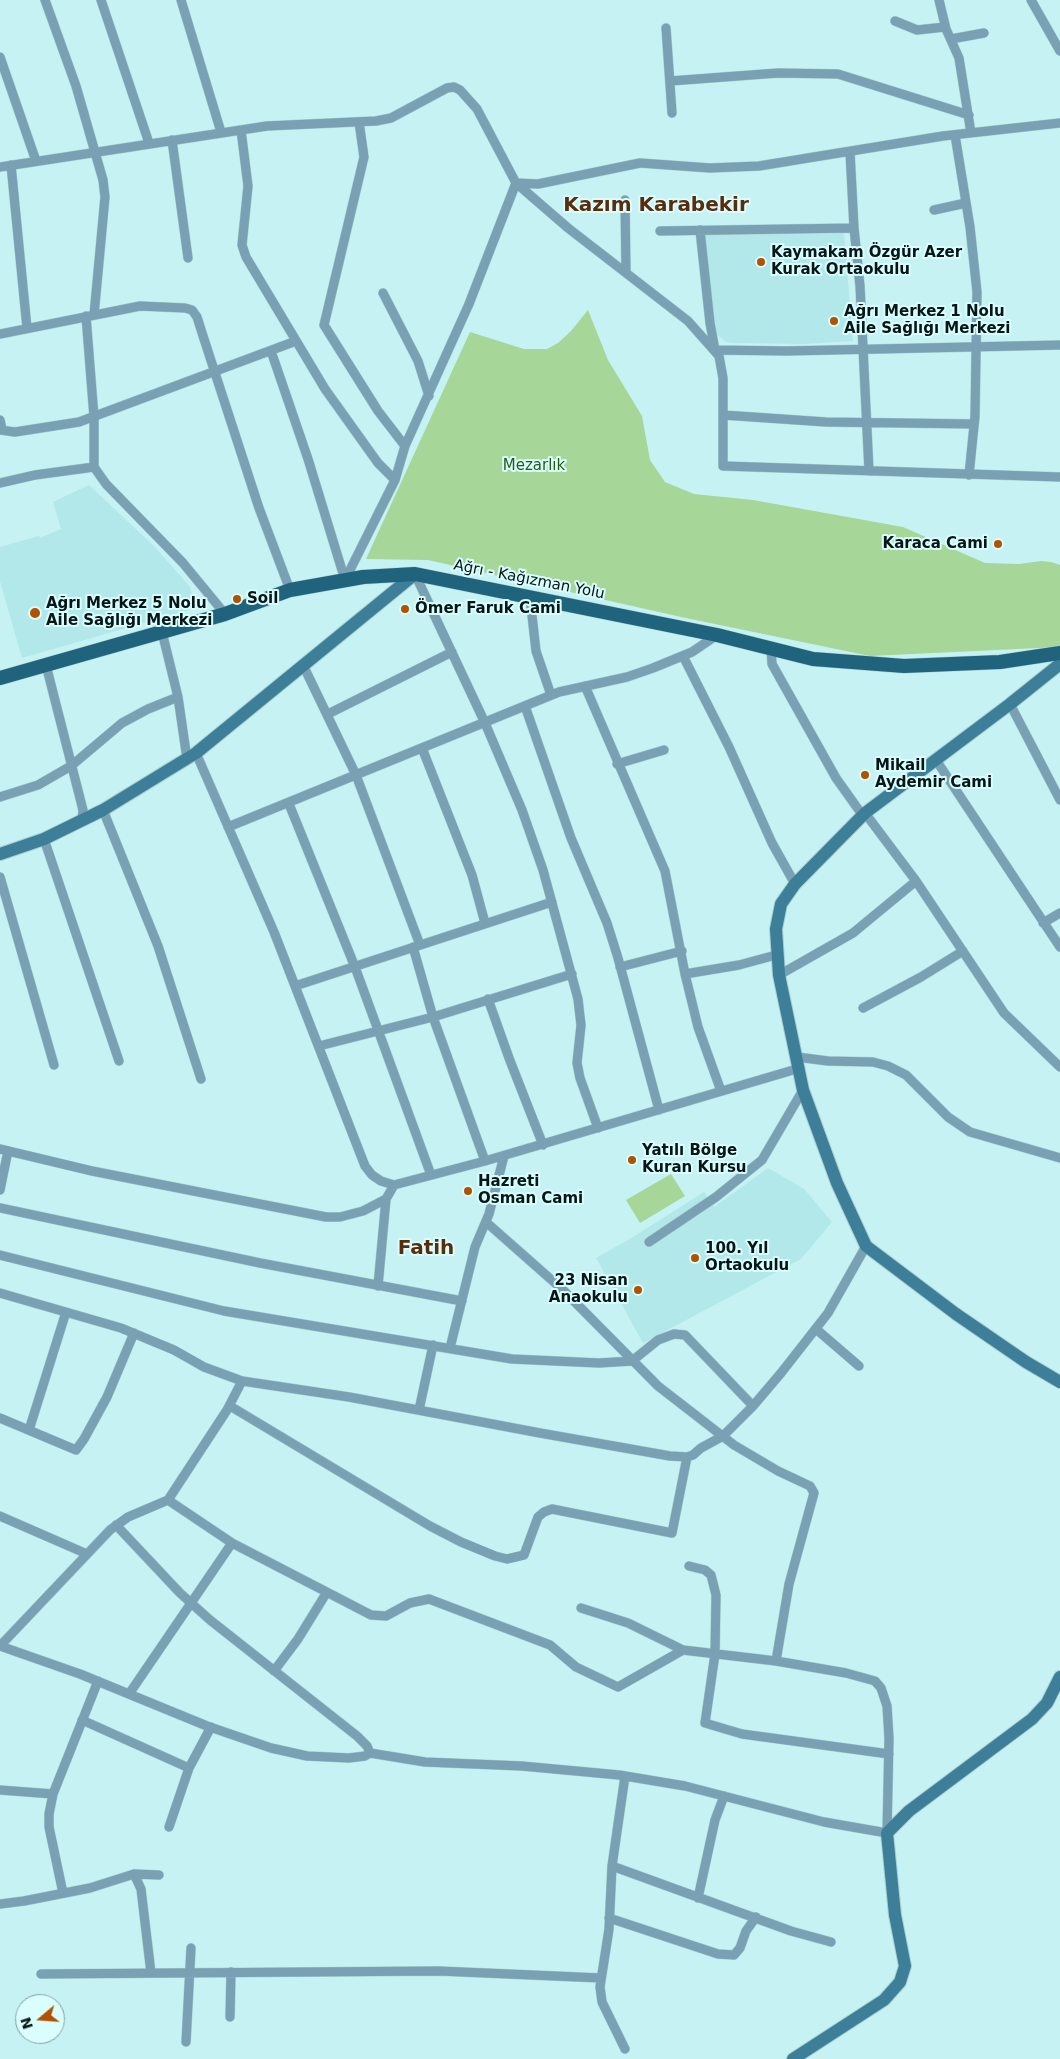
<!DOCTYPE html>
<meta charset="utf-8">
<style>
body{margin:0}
#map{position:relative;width:1060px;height:2059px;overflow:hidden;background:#c6f2f3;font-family:"DejaVu Sans",sans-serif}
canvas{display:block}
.north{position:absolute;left:15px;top:1994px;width:50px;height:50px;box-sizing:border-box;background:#dafdfe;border:1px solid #85a1a1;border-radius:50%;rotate:252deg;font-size:14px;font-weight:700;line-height:20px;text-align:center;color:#061616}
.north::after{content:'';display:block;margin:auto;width:18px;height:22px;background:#b05200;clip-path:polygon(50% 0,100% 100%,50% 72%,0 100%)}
</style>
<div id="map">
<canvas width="1060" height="2059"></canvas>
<div class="north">N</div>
</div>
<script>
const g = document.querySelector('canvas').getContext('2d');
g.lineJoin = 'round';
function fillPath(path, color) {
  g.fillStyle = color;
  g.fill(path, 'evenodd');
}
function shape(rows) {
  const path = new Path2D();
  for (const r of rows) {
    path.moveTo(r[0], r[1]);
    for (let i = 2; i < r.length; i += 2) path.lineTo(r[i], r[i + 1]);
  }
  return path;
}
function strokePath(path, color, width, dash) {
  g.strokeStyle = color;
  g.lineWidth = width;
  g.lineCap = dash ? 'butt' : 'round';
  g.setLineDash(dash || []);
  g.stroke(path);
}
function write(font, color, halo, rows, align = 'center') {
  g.font = font + ' "DejaVu Sans",sans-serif';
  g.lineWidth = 4;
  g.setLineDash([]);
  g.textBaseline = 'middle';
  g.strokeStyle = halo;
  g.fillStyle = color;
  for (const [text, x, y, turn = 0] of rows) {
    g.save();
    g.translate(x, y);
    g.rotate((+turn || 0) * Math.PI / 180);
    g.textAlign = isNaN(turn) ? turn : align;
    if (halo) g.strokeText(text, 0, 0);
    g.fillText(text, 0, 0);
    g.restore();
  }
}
fillPath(shape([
 [844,233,853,341,805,344,733,343,726,342,713,331,704,235],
 [89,485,155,547,190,587,196,608,22,658,0,581,0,547,39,536,40,538,61,529,53,502],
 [768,1168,804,1189,832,1222,801,1259,643,1343,596,1258,633,1237,704,1192,714,1207]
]), '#b2e8e9');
fillPath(shape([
 [588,310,608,360,642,416,650,460,665,482,694,494,753,500,903,527,985,563,1019,564,1041,561,1051,562,1060,565,1060,647,870,656,681,617,428,560,366,559,470,332,524,349,547,349,558,343,571,331],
 [671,1174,685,1196,640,1223,626,1200]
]), '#a6d698');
const street = shape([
 [45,0,76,86,103,180,105,197,94,315],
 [101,0,149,143],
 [181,0,221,132],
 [939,0,946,29,959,58,971,133],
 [1031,0,1060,51],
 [895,21,917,30,945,27],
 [666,28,672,113],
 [951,39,984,33],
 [0,57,36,161],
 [670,81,778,73,838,74,969,115],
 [359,122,364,157,324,325,378,411,405,446],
 [241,130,248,186,242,245,246,257,325,389,378,463,395,480],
 [955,135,970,227,977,292,975,416,969,475],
 [172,140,188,258],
 [850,152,854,228,860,286,869,471],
 [11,165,27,328],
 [0,167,267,126,376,121,391,118,447,88,454,87,460,90,477,109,516,183,568,228,688,321,719,356,723,378,723,466,1060,477],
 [625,200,626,273],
 [934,210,966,203],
 [700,230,710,323,715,350,787,351,1060,345],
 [660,231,854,228],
 [383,293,418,361,429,396],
 [86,316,94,417,94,467],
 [0,334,140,306,185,308,192,310,197,317,204,339,259,508,290,590],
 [271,351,308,459,345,580],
 [723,415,826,422,974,424],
 [0,420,2,429],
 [0,430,15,432,79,422,296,341],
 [0,483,35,475,94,467,106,484,183,563,225,614],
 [415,574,485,723,522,810,543,870,578,999,581,1025,577,1063,580,1078,598,1128],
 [345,580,395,480,405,446,469,304,516,183,538,184,640,163,710,168,759,166,943,136,1060,123],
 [530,598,536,651,551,695],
 [162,632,178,697,187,759],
 [771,648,772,664,836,778,863,816],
 [683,656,729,747,772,843,795,884],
 [46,665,83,810,82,820],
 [303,665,356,775,420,945],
 [585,686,665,871,685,974,698,1027,721,1091],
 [1010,704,1060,800],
 [525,706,571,838,607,923,618,958,659,1110],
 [328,714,452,652],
 [422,748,472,875,485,923],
 [196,753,274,932,365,1166,372,1175,381,1181,394,1185,485,1161,800,1068],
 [936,760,1060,947],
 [617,764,664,750],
 [0,797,38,785,71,766,122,723,148,709,178,697],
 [289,804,355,967,431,1175],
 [103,810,158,946,201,1079],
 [865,813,916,881,1004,1013,1060,1067],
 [228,827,559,692,627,677,653,668,692,652,717,635],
 [44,839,119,1061],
 [0,877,54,1065],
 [1043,923,1060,913],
 [413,947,433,1017,485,1161],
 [620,967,682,951],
 [685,974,739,965,776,955],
 [779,975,853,933,916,881],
 [295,986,552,902],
 [488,999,509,1058,543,1145],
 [863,1008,921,977,963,951],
 [319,1046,433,1017,572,974],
 [797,1057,828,1061,873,1062,888,1066,906,1075,948,1117,970,1132,1060,1158],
 [0,1149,92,1171,326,1217,340,1217,363,1211,386,1199,394,1185],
 [0,1190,8,1151],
 [0,1208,260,1263,462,1301],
 [486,1222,563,1290,658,1386,734,1445,778,1471,810,1486,814,1493,789,1584,776,1661],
 [649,1242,716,1197,762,1160,803,1090],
 [0,1255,224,1311,512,1359,599,1363,632,1361,658,1340,674,1334,685,1335,753,1406],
 [378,1286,386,1199],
 [0,1293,121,1328,174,1350,204,1367,242,1381,349,1397,540,1433,670,1456,687,1457,693,1455,701,1448,723,1436,753,1406,781,1373,828,1313,866,1246],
 [816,1329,859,1366],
 [450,1348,475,1247,489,1214,504,1156],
 [230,1406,430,1526,461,1542,495,1556,507,1559,524,1555,538,1517,544,1512,552,1509,672,1533,687,1457],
 [419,1410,433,1345],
 [0,1418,76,1450,84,1439,107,1397,134,1333],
 [29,1430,66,1312],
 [168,1500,232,1543,371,1615,386,1616,410,1603,429,1599,550,1645,576,1667,618,1687,683,1650],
 [0,1516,87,1554],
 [116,1525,180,1593,210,1620,357,1736,367,1746,370,1753],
 [689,1566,705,1570,711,1575,716,1595,715,1654,705,1723,742,1734,889,1754],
 [0,1646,80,1674,207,1726,271,1748,307,1756,349,1758,365,1756,370,1753,425,1762,522,1766,619,1775,685,1786,824,1822,887,1833,889,1738,887,1706,881,1688,875,1681,846,1673,776,1661,683,1650,628,1623,581,1608],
 [0,1646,110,1530,128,1517,168,1500,227,1410,242,1381],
 [274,1671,298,1639,327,1592],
 [129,1694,232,1543],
 [82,1720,189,1768],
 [625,1776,612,1866,609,1929,600,1987,602,2002,625,2049],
 [0,1790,53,1794],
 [169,1827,189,1768,211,1727],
 [612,1866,791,1931,831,1942],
 [134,1874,141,1889,151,1973],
 [63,1893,49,1827,49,1814,53,1794,98,1681],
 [698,1898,715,1820,724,1796],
 [0,1904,24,1901,90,1888,134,1874,159,1875],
 [609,1918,718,1954,734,1955,740,1948,746,1931,756,1917],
 [41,1974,439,1971,601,1978],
 [230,2017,231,1972],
 [186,2042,191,1948]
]);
const secondary = shape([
 [1060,664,1010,704,865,813,795,884,781,904,776,929,779,975,803,1090,837,1183,866,1246,956,1314,1026,1362,1060,1382],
 [0,854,44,839,103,810,196,753,415,574],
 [793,2059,884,2000,900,1982,905,1966,895,1915,887,1833,909,1811,1032,1719,1047,1703,1060,1677]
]);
const primary = shape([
 [0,678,225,614,290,590,363,577,415,574,717,635,813,659,904,666,1000,662,1060,653]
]);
strokePath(street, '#a7cfd0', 10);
strokePath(secondary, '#a7cfd0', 14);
strokePath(primary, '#a7cfd0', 15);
strokePath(street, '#79a1b3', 9);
strokePath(secondary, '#3d7e98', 12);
strokePath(primary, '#1f637c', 14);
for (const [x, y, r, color] of [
 [761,262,5,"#b05200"],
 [834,321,5,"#b05200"],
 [998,544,5,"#b05200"],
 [237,599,5,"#b05200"],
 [405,609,5,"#b05200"],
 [35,613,6,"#b05200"],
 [865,775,5,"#b05200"],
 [632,1160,5,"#b05200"],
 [468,1191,5,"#b05200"],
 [695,1258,5,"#b05200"],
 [638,1290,5,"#b05200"]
]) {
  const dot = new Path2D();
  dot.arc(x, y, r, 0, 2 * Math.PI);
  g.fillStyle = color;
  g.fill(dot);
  strokePath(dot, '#dafdfe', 2);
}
write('bold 15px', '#061616', '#dafdfe', [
 ["Kaymakam Özgür Azer",771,253],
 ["Kurak Ortaokulu",771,270],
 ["Ağrı Merkez 1 Nolu",844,312],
 ["Aile Sağlığı Merkezi",844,329],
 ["Karaca Cami",988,544,"right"],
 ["Soil",247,599],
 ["Ağrı Merkez 5 Nolu",46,604],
 ["Aile Sağlığı Merkezi",46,621],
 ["Ömer Faruk Cami",415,609],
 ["Mikail",875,766],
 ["Aydemir Cami",875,783],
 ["Yatılı Bölge",642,1151],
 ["Kuran Kursu",642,1168],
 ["Hazreti",478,1182],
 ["Osman Cami",478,1199],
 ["100. Yıl",705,1249],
 ["Ortaokulu",705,1266],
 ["23 Nisan",628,1281,"right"],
 ["Anaokulu",628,1298,"right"]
], 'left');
write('15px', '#275a14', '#dafdfe', [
 ["Mezarlık",534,466]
]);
write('15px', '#061616', '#dafdfe', [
 ["Ağrı - Kağızman Yolu",529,580,11]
]);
write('bold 20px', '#5a2c0c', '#dafdfe', [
 ["Kazım Karabekir",656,206],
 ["Fatih",426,1249]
]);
</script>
